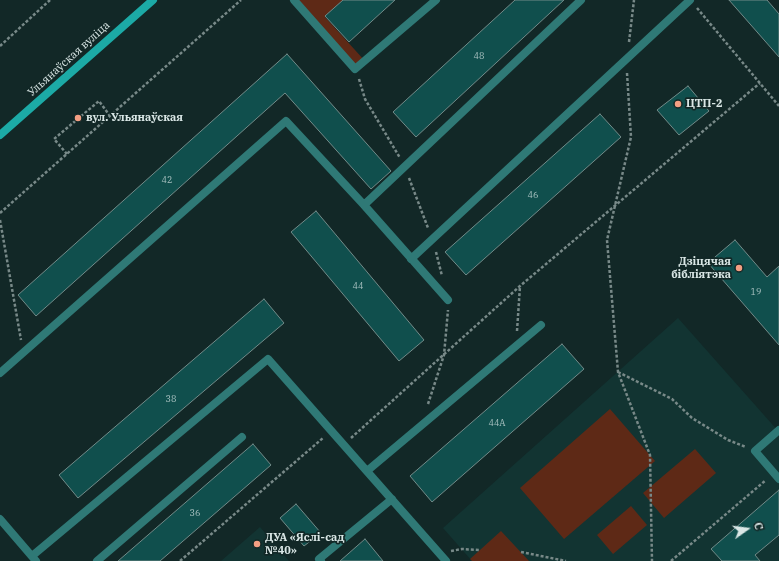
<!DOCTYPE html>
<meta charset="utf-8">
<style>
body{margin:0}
#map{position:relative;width:779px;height:561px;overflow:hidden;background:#122827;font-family:"IBM Plex Serif",serif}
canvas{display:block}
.north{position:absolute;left:727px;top:509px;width:40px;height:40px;-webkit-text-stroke:3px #122827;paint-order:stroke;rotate:76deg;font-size:11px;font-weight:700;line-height:16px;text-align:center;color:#dae7e6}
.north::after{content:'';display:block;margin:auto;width:14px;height:18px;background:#dae7e6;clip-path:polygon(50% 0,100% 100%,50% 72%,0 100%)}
</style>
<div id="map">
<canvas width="779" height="561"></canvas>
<div class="north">С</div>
</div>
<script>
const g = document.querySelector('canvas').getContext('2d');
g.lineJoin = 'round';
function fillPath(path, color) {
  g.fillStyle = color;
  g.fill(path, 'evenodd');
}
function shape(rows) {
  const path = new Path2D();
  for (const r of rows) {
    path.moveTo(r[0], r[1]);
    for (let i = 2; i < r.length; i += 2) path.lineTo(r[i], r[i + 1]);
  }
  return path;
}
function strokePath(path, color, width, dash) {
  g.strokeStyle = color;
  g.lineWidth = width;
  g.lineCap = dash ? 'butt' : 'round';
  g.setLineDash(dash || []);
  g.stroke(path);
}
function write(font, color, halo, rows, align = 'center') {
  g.font = font + ' "IBM Plex Serif",serif';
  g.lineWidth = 3.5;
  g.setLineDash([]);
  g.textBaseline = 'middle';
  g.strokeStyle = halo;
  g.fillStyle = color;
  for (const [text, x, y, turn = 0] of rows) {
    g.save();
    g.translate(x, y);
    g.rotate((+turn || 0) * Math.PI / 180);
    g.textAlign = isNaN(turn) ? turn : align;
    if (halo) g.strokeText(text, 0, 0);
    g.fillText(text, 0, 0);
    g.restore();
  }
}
fillPath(shape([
 [678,318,779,432,779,561,472,561,443,528],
 [260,527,289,561,221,561]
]), '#123432');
fillPath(shape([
 [294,0,343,0,325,17,365,61,355,69],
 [610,409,655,461,564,539,520,488],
 [695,449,716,473,664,518,643,493],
 [631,506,647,525,613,554,597,535],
 [501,531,529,561,472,561,470,559]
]), '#5e2916');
const building = shape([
 [343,0,395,0,349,42,325,16,343,0],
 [515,0,564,0,416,137,393,112,515,0],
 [729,0,767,0,779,14,779,57,729,0],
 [287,54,391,171,371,189,285,93,36,316,18,295,287,54],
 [688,86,709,111,679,135,657,110,688,86],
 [600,114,621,137,466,275,445,252,600,114],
 [316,211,424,340,399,361,291,232,316,211],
 [735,240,767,277,779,266,779,345,708,263,735,240],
 [264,299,284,323,78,498,59,475,264,299],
 [562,344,584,369,432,502,410,476,562,344],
 [253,444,271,465,160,561,118,561,253,444],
 [779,490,779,535,755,555,760,561,722,561,711,549,779,490],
 [296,504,321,533,304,546,280,518,296,504],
 [365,539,383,561,340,561,365,539]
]);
fillPath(building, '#104f4d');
strokePath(building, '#728b89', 1);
strokePath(shape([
 [697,8,779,106],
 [629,42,634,0],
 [0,46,50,0],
 [627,73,631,137,607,240,618,372,650,455,652,561],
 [359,79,365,99,400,158],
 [67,154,54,139,99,101,110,116],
 [409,178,428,228],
 [0,213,241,0],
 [0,220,21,340],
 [436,252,442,276],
 [517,331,520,286],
 [618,372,672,399,692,418,728,440,746,447],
 [428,404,444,355,448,310],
 [351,438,520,286,760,83],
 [451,551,462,549,480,550],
 [521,552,566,561],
 [180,561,323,438],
 [671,561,766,480]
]), '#788988', 2.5, [3, 2]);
strokePath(shape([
 [294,0,355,69,436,0],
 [364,205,448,300],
 [411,259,690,0],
 [0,373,286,121,364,205,581,0],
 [779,430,755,451,779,479],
 [367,471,541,325],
 [0,519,36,561],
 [32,556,268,359,446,561],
 [97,561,242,437],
 [321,561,319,559,392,499]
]), '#2f7976', 8);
strokePath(shape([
 [0,135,153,0]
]), '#1caaa6', 8);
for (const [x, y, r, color] of [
 [678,104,4,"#f39f83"],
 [78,118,4,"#f39f83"],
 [739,268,4,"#f39f83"],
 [257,544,4,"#f39f83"]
]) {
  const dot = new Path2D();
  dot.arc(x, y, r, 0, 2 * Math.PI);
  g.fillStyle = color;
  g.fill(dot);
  strokePath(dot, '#122827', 1.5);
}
write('9px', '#a8c1c0', null, [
 ["48",479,56],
 ["42",167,180],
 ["46",533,195],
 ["44",358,286],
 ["19",756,292],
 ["38",171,399],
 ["44А",497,423],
 ["36",195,513]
]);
write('11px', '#dae7e6', '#122827', [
 ["Ульянаўская вуліца",69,59,-42]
]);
write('bold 11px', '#dae7e6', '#122827', [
 ["ЦТП-2",686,104],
 ["вул. Ульянаўская",86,118],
 ["Дзіцячая",731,262,"right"],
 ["бібліятэка",731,275,"right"],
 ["ДУА «Яслі-сад",265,538],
 ["№40»",265,551]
], 'left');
</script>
